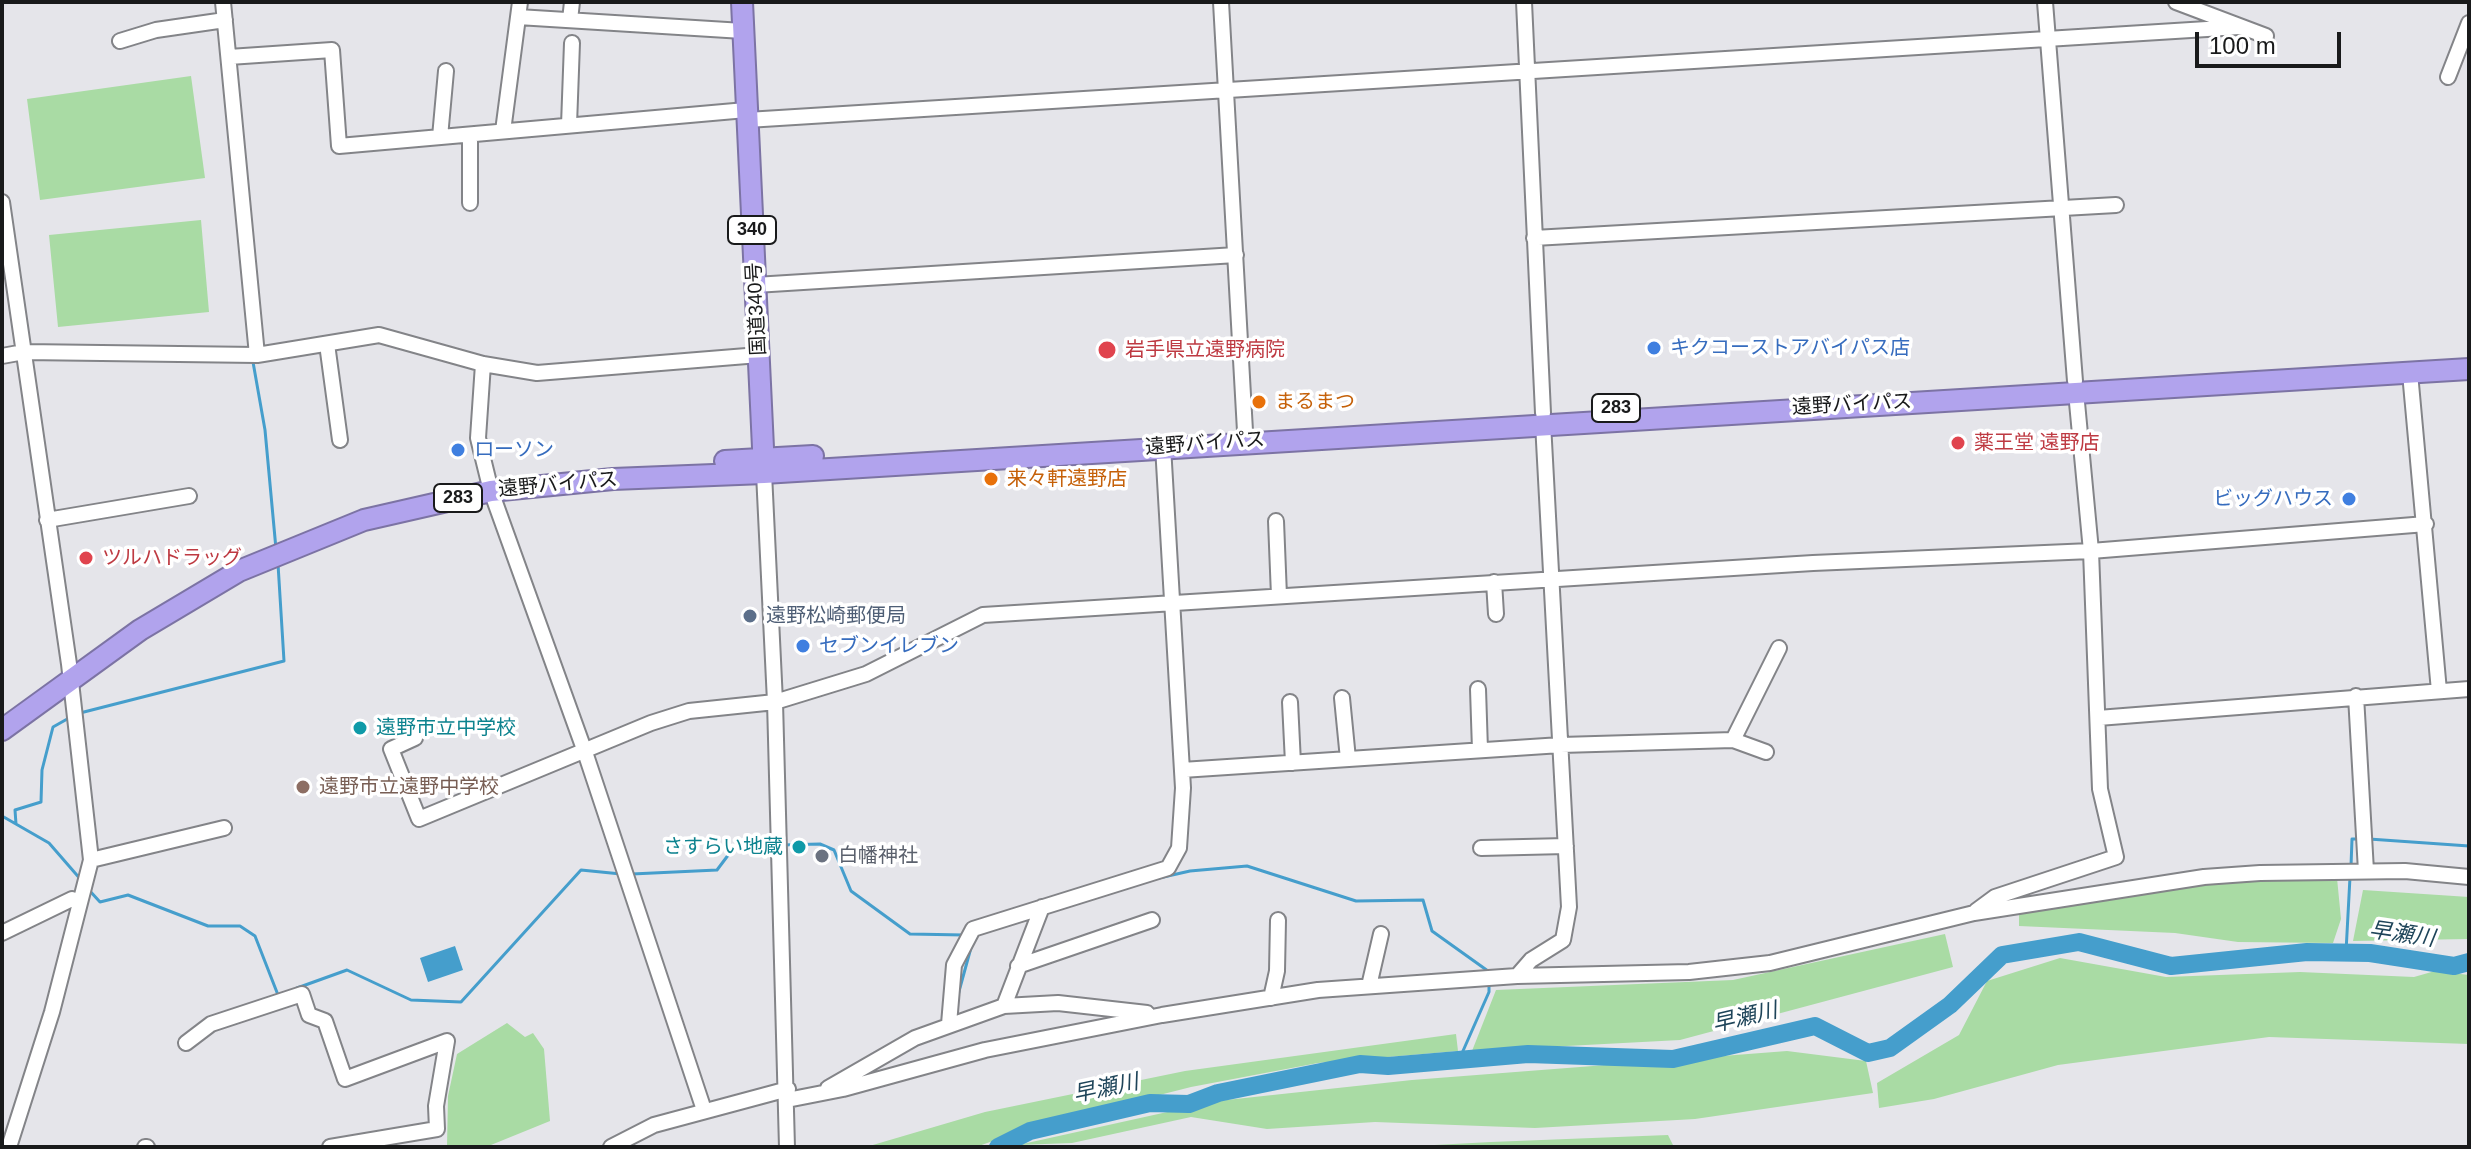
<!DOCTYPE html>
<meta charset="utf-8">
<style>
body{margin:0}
#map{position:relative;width:2471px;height:1149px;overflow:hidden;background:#e5e5ea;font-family:Helvetica,sans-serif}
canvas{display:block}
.frame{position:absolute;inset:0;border:4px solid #191a1b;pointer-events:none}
.scale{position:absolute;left:2195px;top:32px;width:146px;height:36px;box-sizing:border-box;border:4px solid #191a1b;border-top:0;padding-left:10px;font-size:24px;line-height:28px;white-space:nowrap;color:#191a1b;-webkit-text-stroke:6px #fff;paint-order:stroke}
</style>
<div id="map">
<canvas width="2471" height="1149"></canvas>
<div class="frame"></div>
<div class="scale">100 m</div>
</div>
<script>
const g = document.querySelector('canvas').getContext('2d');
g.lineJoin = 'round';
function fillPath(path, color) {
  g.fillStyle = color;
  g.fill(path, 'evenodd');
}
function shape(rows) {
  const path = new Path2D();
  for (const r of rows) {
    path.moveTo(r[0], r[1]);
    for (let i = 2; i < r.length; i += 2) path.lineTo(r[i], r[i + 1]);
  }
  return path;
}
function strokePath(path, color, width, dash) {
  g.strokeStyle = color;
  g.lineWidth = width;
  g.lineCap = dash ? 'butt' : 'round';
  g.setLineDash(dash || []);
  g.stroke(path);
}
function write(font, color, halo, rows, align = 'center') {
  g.font = font + ' Helvetica,"Noto Sans JP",sans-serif';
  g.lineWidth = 7;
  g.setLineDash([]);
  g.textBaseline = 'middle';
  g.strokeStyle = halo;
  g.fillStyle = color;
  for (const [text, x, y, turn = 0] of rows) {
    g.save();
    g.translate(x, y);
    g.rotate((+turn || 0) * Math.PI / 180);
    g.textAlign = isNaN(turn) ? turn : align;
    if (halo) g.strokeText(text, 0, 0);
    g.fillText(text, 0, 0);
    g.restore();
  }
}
fillPath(shape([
 [191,76,205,178,40,200,27,99],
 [201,220,209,312,58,327,49,235],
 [2269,877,2337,878,2341,919,2333,943,2238,942,2175,933,2019,926,2019,908,2196,883],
 [2363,890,2469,897,2469,939,2353,941],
 [1945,934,1953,967,1680,1040,1472,1051,1496,990,1733,980],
 [2060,958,2166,977,2300,972,2414,977,2435,971,2469,975,2469,1044,2269,1037,2058,1065,1934,1099,1879,1108,1877,1083,1959,1035,1987,981],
 [507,1023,525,1037,533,1033,544,1049,550,1121,486,1147,447,1147,448,1096,457,1054],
 [1456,1034,1458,1051,1318,1063,1191,1087,1029,1128,976,1147,866,1147,985,1112,1185,1071],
 [1787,1051,1866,1061,1873,1093,1695,1119,1535,1128,1375,1122,1267,1129,1191,1117,1072,1143,1018,1145,1217,1101,1412,1080],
 [1668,1135,1674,1147,1397,1147,1491,1142]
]), '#a9dba4');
fillPath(shape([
 [455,946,463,970,428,982,420,958]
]), '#459ecc');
strokePath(shape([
 [253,362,265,430,276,549],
 [80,713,284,661,278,564],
 [2,816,49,843,82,881],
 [16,824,15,810,41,802,42,770,53,727,69,718],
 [2369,839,2469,846],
 [782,845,820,844,834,850,851,891,910,934,964,935],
 [2351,866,2352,839,2357,839],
 [632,874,717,870,732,850,774,846],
 [1159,878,1190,871,1247,866,1356,901,1423,900,1432,931,1488,971],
 [89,890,100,902,128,895,208,926,240,926,255,936,278,995],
 [2346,952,2350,877],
 [297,988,347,970,411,1000,461,1002,581,870,621,874],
 [958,995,972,944],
 [1459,1060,1489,992,1489,982]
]), '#459ecc', 3);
strokePath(shape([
 [998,1147,1030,1131,1150,1103,1189,1104,1218,1093,1360,1064,1388,1066,1528,1054,1673,1059,1815,1026,1868,1053,1890,1048,1950,1005,2002,955,2079,942,2171,966,2307,952,2370,953,2454,966,2469,962]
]), '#459ecc', 18);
const minor = shape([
 [223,2,257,355],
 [1221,2,1245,431],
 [1524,2,1543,413],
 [2045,2,2075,381],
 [2176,2,2266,36],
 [518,17,743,31],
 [570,20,572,2],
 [120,41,156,30,225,20],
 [229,57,332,50,339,146,746,110],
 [2448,77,2469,23],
 [747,120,2239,27],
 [569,125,572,43],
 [503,131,520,2],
 [470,135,470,203],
 [440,137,446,71],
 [2,202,69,664,91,860,52,1012,9,1147],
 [1534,238,2116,205],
 [755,285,1236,255],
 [327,344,340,440],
 [2,356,24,352,257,355,379,335,483,364,537,373,759,355],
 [483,364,478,438,491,491,585,752,704,1110],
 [2410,373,2439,691],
 [764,473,775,702,787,1147],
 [47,520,189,496],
 [1276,521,1279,596],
 [1494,582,1496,614],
 [1478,689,1480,750],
 [2356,696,2366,871],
 [1342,698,1348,759],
 [1290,702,1293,763],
 [2098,718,2469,689],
 [415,738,391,749,419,819,651,723,689,711,775,702,866,674,983,615,1813,563,2091,551,2426,524],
 [1733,740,1766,752],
 [1182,770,1561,745,1733,740,1779,648],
 [1481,848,1566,846],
 [91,860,224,828],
 [1976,911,1995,897,2116,857,2100,789,2091,551,2076,392],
 [2,933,72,899,80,903],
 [1018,966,1152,920],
 [1517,976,1531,960,1563,940,1569,907,1543,423],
 [1369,986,1381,934],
 [1271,998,1277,971,1278,920],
 [1004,1006,1042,907],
 [949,1024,954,965,973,929,1168,868,1179,848,1183,788,1163,446],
 [186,1043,211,1024,302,994,309,1015,325,1021,345,1079,447,1041,436,1106,437,1129,330,1147],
 [828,1088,915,1038,1004,1006,1058,1003,1147,1013],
 [787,1100,843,1089,985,1050,1162,1015,1318,990,1517,976,1689,972,1770,963,1974,913,2204,877,2260,873,2405,871,2469,877],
 [145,1147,147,1147],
 [611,1147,654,1125,788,1089]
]);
const highway = shape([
 [742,2,764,469],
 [725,461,813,456],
 [2,730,140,630,239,571,364,520,491,491,613,479,764,473,2469,369]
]);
strokePath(minor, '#838488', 18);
strokePath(highway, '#7c73a4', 24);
strokePath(minor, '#fff', 14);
strokePath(highway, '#b1a3ed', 20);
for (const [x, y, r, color] of [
 [1654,348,8,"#3f7fe0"],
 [1107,350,10,"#e0444e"],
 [1259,402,8,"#e8710a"],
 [1958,443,8,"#e0444e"],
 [458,450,8,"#3f7fe0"],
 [991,479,8,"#e8710a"],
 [2349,499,8,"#3f7fe0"],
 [86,558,8,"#e0444e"],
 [750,616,8,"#5c6f8a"],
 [803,646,8,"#3f7fe0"],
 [360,728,8,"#0f9aa8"],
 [303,787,8,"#8d6e63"],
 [799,847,8,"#0f9aa8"],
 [822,856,8,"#6b7280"]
]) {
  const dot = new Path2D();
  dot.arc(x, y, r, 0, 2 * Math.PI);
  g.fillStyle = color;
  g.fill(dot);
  strokePath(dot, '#fff', 3);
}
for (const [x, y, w] of [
 [752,230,48],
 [1616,408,48],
 [458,498,48]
]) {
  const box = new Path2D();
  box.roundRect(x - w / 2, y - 14, w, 28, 6);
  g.fillStyle = '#fff';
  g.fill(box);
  strokePath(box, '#191a1b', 2);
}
write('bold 18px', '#191a1b', null, [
 ["340",752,230],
 ["283",1616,408],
 ["283",458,498]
]);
write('20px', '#191a1b', '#fff', [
 ["国道340号",757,309,-93],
 ["遠野バイパス",1852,405,-3],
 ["遠野バイパス",1205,444,-4],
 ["遠野バイパス",558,485,-5]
]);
write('20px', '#366cbe', '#fff', [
 ["キクコーストアバイパス店",1670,348],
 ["ローソン",474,450],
 ["ビッグハウス",2333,499,"right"],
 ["セブンイレブン",819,646]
], 'left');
write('20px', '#be3a42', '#fff', [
 ["岩手県立遠野病院",1125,350],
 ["薬王堂 遠野店",1974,443],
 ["ツルハドラッグ",102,558]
], 'left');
write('20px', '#c56008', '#fff', [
 ["まるまつ",1275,402],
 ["来々軒遠野店",1007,479]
], 'left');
write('20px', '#4e5e75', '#fff', [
 ["遠野松崎郵便局",766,616]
], 'left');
write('20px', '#0d838f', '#fff', [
 ["遠野市立中学校",376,728],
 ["さすらい地蔵",783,847,"right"]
], 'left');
write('20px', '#785e54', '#fff', [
 ["遠野市立遠野中学校",319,787]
], 'left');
write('20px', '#5b616d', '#fff', [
 ["白幡神社",838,856]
], 'left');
write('italic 22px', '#1e4459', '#fff', [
 ["早瀬川",2402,935,8],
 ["早瀬川",1745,1018,-13],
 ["早瀬川",1106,1089,-12]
]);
</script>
